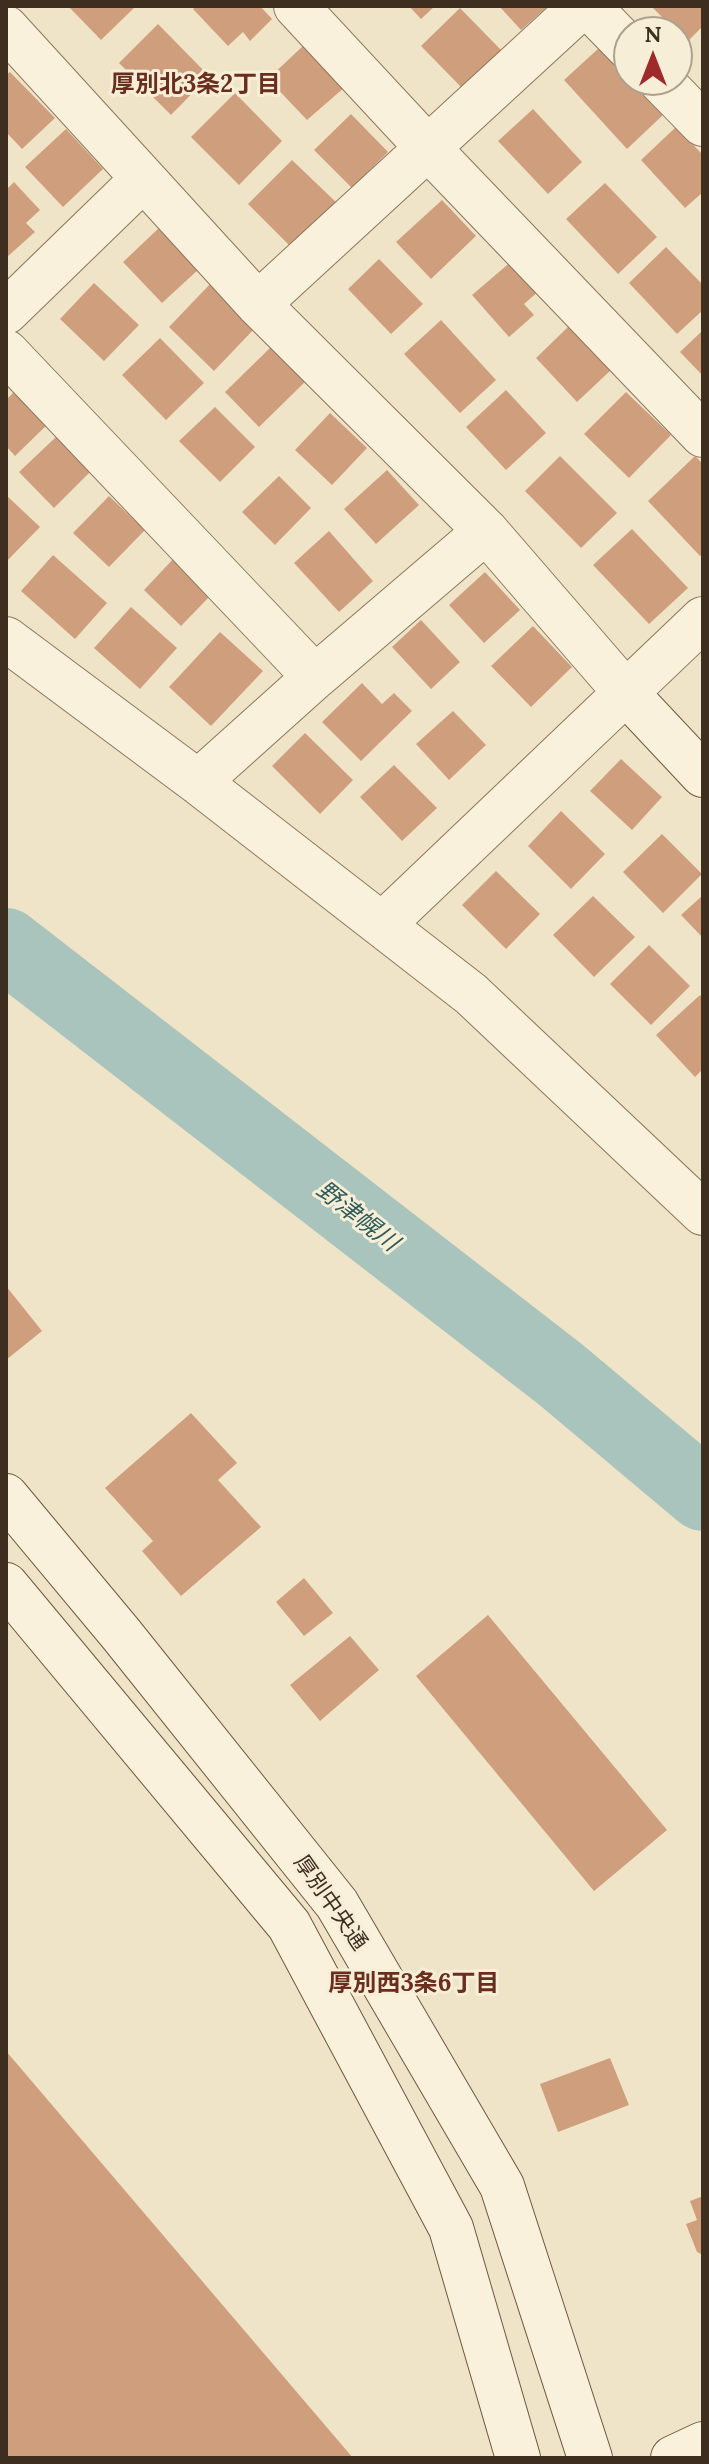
<!DOCTYPE html>
<meta charset="utf-8">
<style>
body{margin:0}
#map{position:relative;width:709px;height:2464px;overflow:hidden;background:#f0e4c8;font-family:Lora,serif}
canvas{display:block}
.frame{position:absolute;inset:0;border:8px solid #3d2e20;pointer-events:none}
.north{position:absolute;left:613px;top:16px;width:80px;height:80px;box-sizing:border-box;background:#f7eed8;border:2px solid #ada18e;border-radius:50%;rotate:0deg;font-size:22px;font-weight:700;line-height:32px;text-align:center;color:#3d2e20}
.north::after{content:'';display:block;margin:auto;width:28px;height:36px;background:#9e2a2b;clip-path:polygon(50% 0,100% 100%,50% 72%,0 100%)}
</style>
<div id="map">
<canvas width="709" height="2464"></canvas>
<div class="frame"></div>
<div class="north">N</div>
</div>
<script>
const g = document.querySelector('canvas').getContext('2d');
g.lineJoin = 'round';
function shape(rows) {
  const path = new Path2D();
  for (const r of rows) {
    path.moveTo(r[0], r[1]);
    for (let i = 2; i < r.length; i += 2) path.lineTo(r[i], r[i + 1]);
  }
  return path;
}
function strokePath(path, color, width, dash) {
  g.strokeStyle = color;
  g.lineWidth = width;
  g.lineCap = dash ? 'butt' : 'round';
  g.setLineDash(dash || []);
  g.stroke(path);
}
function fillPath(path, color) {
  g.fillStyle = color;
  g.fill(path, 'evenodd');
}
function write(font, color, halo, rows, align = 'center') {
  g.font = font + ' Lora,"Noto Sans JP",serif';
  g.lineWidth = 6;
  g.setLineDash([]);
  g.textBaseline = 'middle';
  g.strokeStyle = halo;
  g.fillStyle = color;
  for (const [text, x, y, turn = 0] of rows) {
    g.save();
    g.translate(x, y);
    g.rotate((+turn || 0) * Math.PI / 180);
    g.textAlign = isNaN(turn) ? turn : align;
    if (halo) g.strokeText(text, 0, 0);
    g.fillText(text, 0, 0);
    g.restore();
  }
}
strokePath(shape([
 [6,945,560,1374,703,1494]
]), '#a9c4bc', 74);
fillPath(shape([
 [68,6,136,6,101,40],
 [196,6,260,6,272,19,250,41,243,32,228,46,193,9],
 [409,6,435,6,421,19],
 [499,6,548,6,521,30],
 [651,6,703,6,703,26,687,42],
 [460,8,501,50,462,88,421,46],
 [158,24,209,76,171,115,119,63],
 [305,44,345,87,307,120,268,79],
 [600,47,663,115,627,149,564,80],
 [10,72,55,118,22,149,6,132,6,75],
 [235,93,282,141,239,185,191,137],
 [533,109,582,162,548,194,498,141],
 [351,114,388,152,352,188,314,150],
 [676,127,703,155,703,192,685,208,641,160],
 [66,129,103,169,63,207,25,167],
 [292,160,339,205,294,250,248,204],
 [14,182,40,210,26,223,35,232,7,257,6,190],
 [605,183,657,237,618,274,566,219],
 [442,200,476,236,431,279,396,242],
 [160,227,199,269,162,303,123,262],
 [666,247,703,285,703,310,677,334,629,283],
 [379,259,423,304,391,334,348,289],
 [513,260,540,290,524,304,534,315,509,337,472,295],
 [94,283,139,325,104,361,60,319],
 [211,283,256,327,214,371,169,327],
 [441,320,496,380,460,413,404,354],
 [569,326,611,370,577,402,536,358],
 [703,330,703,376,680,352],
 [160,338,204,383,166,420,122,375],
 [272,346,306,381,259,427,225,392],
 [17,389,50,422,15,456,6,446,6,400],
 [506,390,546,433,506,470,466,427],
 [626,392,671,435,629,478,584,434],
 [215,407,255,447,220,482,179,441],
 [330,413,367,448,332,485,295,450],
 [57,436,91,471,54,508,19,472],
 [560,456,617,513,581,548,525,491],
 [695,456,703,464,703,553,700,556,648,501],
 [387,470,419,505,376,544,344,509],
 [279,476,311,508,275,545,242,512],
 [6,495,40,527,6,562],
 [109,496,145,530,109,567,73,533],
 [632,529,688,588,649,624,593,565],
 [329,531,373,581,339,612,294,563],
 [53,555,107,603,75,639,21,591],
 [175,557,213,593,181,626,144,590],
 [485,572,520,610,484,643,449,605],
 [131,607,177,648,140,689,94,648],
 [421,620,460,662,431,689,392,647],
 [533,626,572,667,531,707,491,666],
 [220,632,263,671,211,726,169,687],
 [362,683,382,704,394,693,412,711,361,761,322,722],
 [453,711,486,745,449,780,416,744],
 [305,733,353,780,320,814,272,766],
 [621,759,662,797,632,830,590,791],
 [394,765,437,808,402,841,360,797],
 [561,811,605,854,571,889,528,846],
 [662,834,702,874,663,913,623,872],
 [496,871,540,914,506,949,462,905],
 [703,895,703,938,681,915],
 [593,896,635,937,594,977,553,935],
 [649,945,690,986,651,1025,610,984],
 [700,995,703,999,703,1069,695,1077,656,1035],
 [6,1286,42,1331,6,1360],
 [191,1413,237,1463,218,1480,261,1527,181,1596,142,1551,153,1541,105,1488],
 [304,1578,333,1613,304,1636,276,1602],
 [488,1615,667,1830,594,1891,416,1676],
 [350,1636,379,1670,320,1721,290,1685],
 [6,2051,353,2458,6,2458],
 [610,2058,629,2105,558,2132,540,2084],
 [703,2196,703,2255,697,2252,686,2224,697,2220,690,2201]
]), '#cf9f7d');
const street = shape([
 [296,6,427,147,703,435],
 [588,6,629,48],
 [6,28,258,304,486,531,627,694],
 [660,80,703,124],
 [258,304,582,6],
 [6,312,143,179],
 [6,352,315,677],
 [6,639,198,782,471,994,703,1213],
 [198,782,315,677,486,531],
 [382,925,703,619]
]);
const secondary = shape([
 [627,694,703,775],
 [6,1496,121,1634,337,1904,502,2186,590,2458],
 [6,1585,289,1925,451,2228,518,2458],
 [673,2458,703,2444]
]);
strokePath(street, '#8d765c', 46);
strokePath(secondary, '#6f573f', 46);
strokePath(street, '#faf1dc', 44);
strokePath(secondary, '#faf1dc', 44);
write('22px', '#3d2e20', '#f7eed8', [
 ["厚別中央通",330,1903,55]
]);
write('bold 24px', '#6b2e1e', '#f7eed8', [
 ["厚別北3条2丁目",196,85],
 ["厚別西3条6丁目",414,1984]
]);
write('italic 24px', '#2f5d5a', '#f7eed8', [
 ["野津幌川",357,1217,38]
]);
</script>
